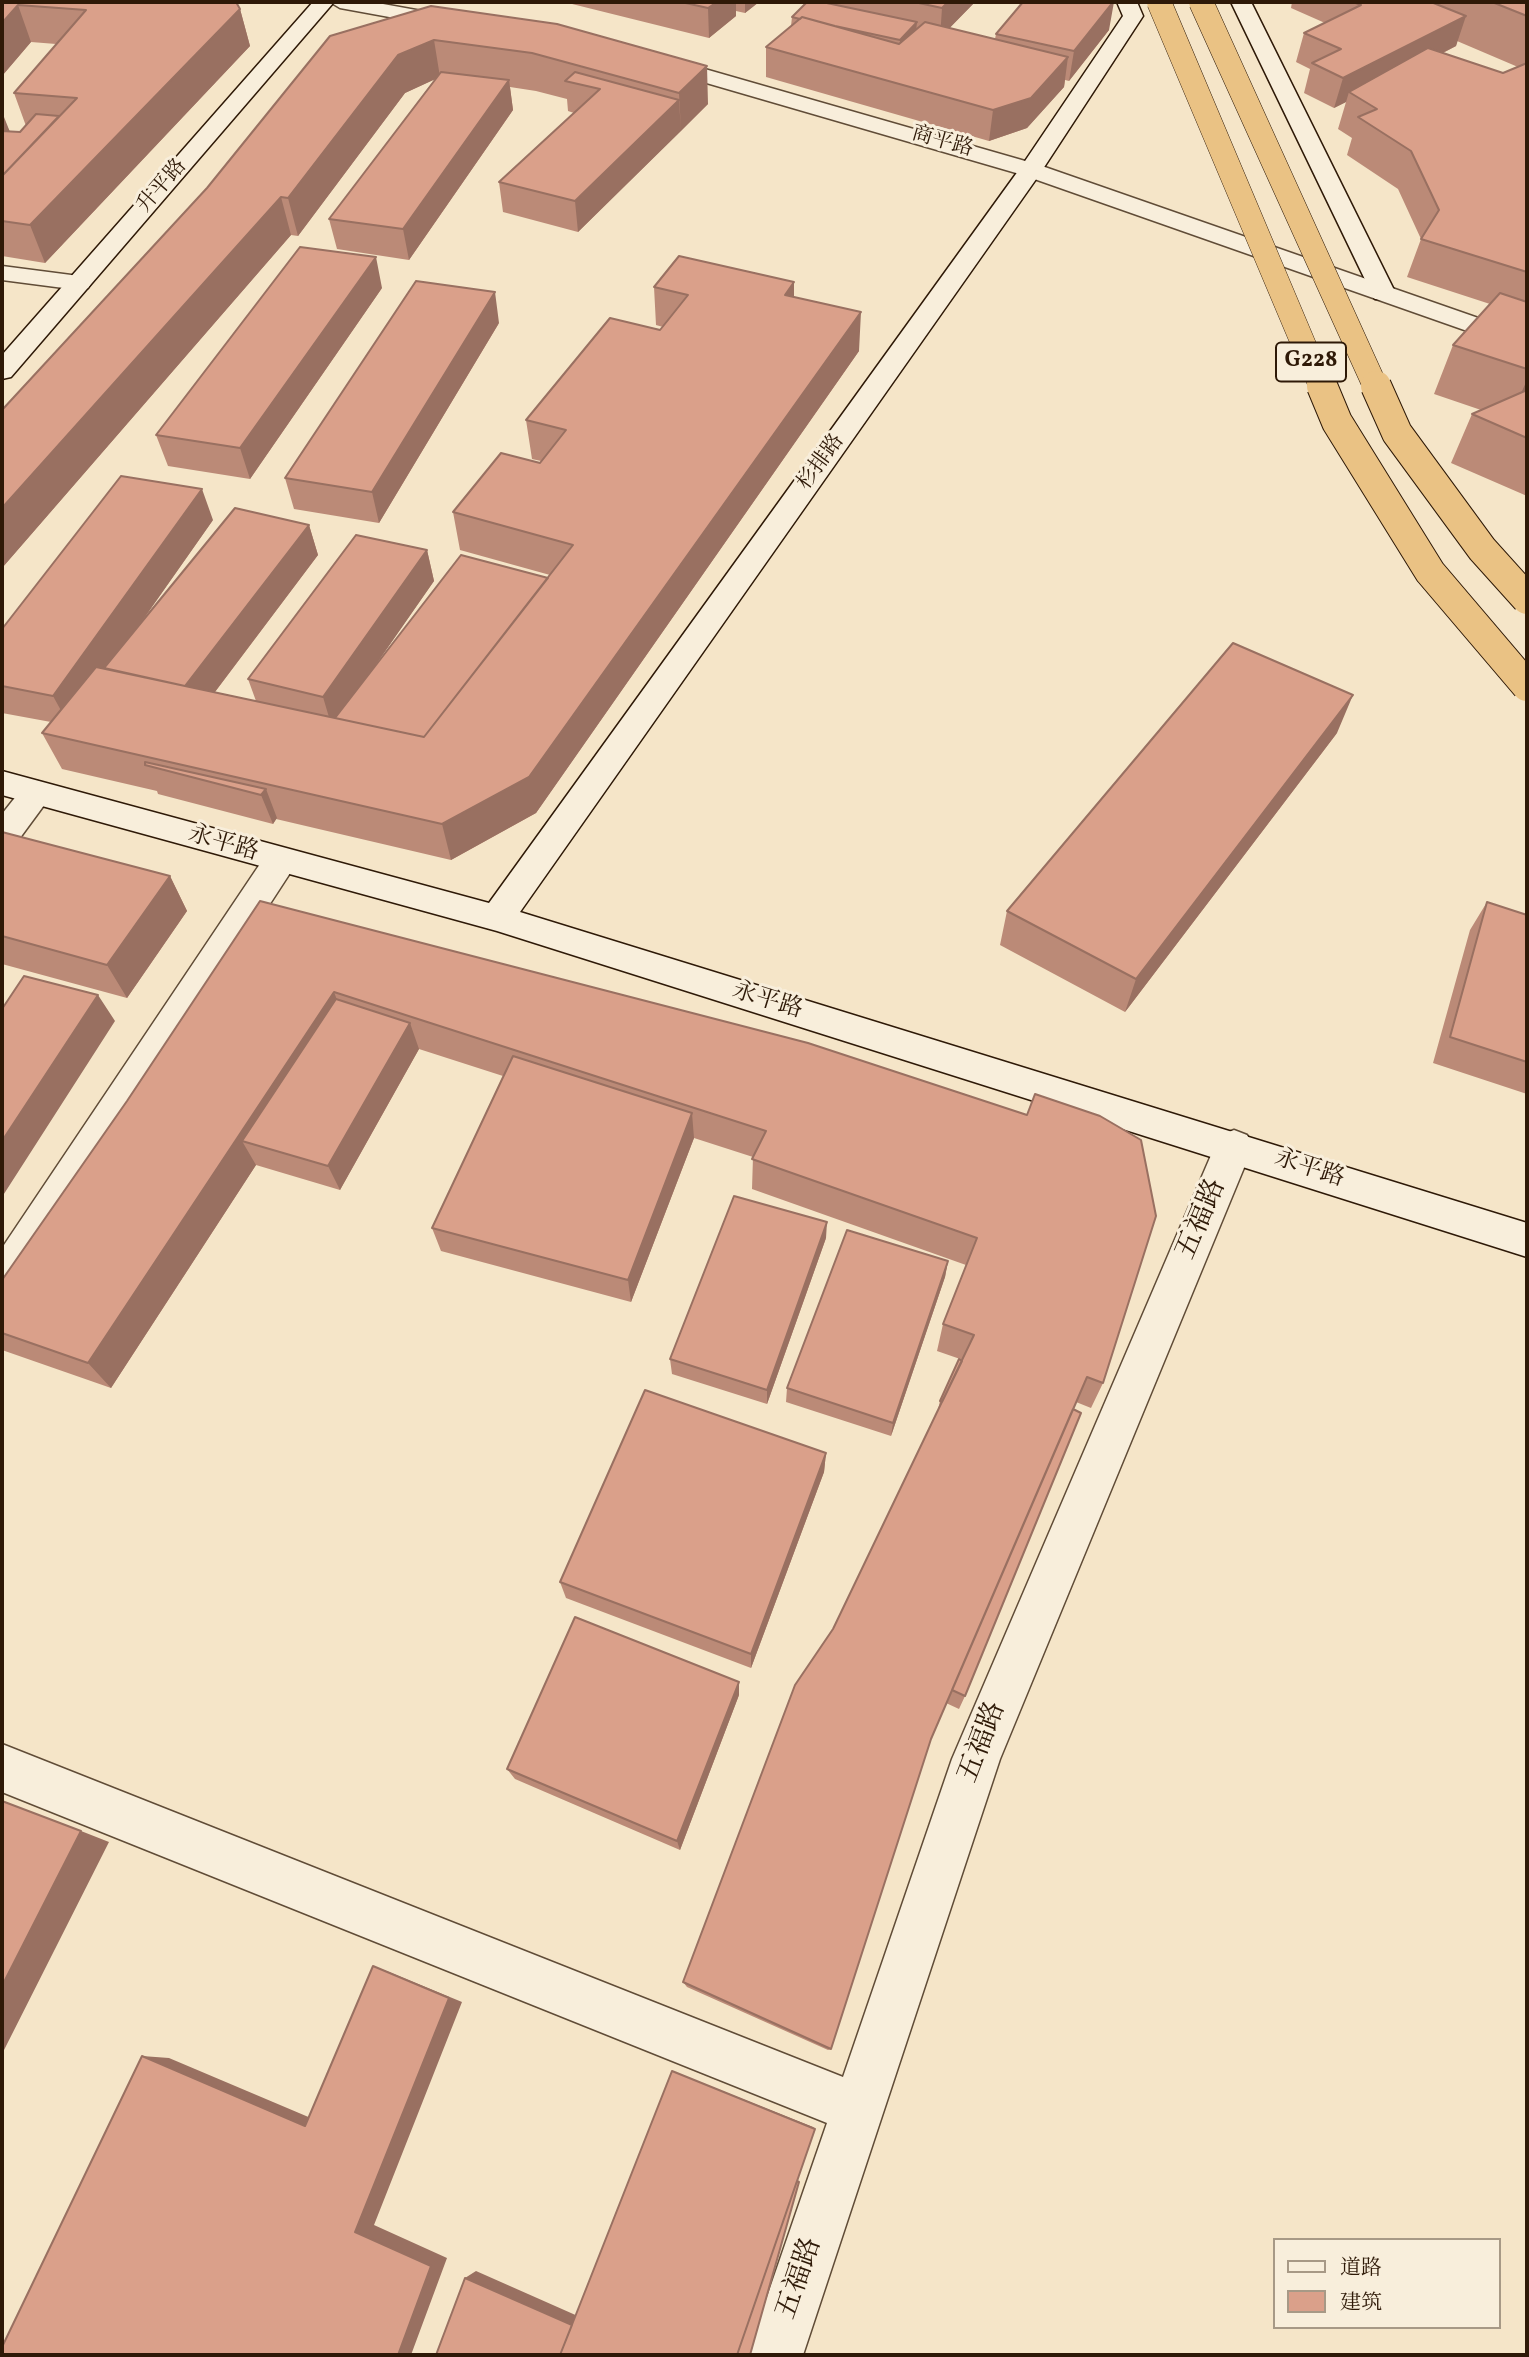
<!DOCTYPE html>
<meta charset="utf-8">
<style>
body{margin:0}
#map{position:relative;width:1529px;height:2357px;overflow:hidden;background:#f5e5c8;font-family:Vollkorn,"Noto Serif SC",serif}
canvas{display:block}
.frame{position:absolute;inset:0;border:4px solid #2e1907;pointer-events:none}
.legend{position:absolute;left:1273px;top:2238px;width:228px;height:91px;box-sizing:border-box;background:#f8eedb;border:2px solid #a79986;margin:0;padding:9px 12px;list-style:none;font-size:21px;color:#2e1907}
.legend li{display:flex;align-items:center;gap:14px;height:35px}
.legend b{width:35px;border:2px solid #a79986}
</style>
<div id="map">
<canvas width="1529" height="2357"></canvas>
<div class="frame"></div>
<ul class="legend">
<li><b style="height:9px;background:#f8eedb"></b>道路</li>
<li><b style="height:19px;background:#daa08a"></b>建筑</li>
</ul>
</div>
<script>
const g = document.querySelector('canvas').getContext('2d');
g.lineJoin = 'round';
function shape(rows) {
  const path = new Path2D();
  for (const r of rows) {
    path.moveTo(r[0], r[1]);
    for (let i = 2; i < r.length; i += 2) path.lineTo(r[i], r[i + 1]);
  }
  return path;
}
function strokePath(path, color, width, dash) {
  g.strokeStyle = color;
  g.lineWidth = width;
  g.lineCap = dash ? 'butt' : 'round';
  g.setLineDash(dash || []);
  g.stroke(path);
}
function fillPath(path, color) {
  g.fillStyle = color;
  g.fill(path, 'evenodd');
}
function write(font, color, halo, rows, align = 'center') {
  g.font = font + ' Vollkorn,"Noto Serif SC",serif';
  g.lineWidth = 6;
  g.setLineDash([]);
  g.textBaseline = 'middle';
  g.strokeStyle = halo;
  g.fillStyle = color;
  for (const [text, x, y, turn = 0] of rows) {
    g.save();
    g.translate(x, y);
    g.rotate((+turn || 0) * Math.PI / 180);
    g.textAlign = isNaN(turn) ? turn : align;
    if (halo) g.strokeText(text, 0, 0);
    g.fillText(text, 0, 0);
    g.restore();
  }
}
const street = shape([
 [330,2,372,2,455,17,465,23,455,29,340,8,330,2],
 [656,55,1039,165,1527,335,1527,352,1023,175,648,66,645,61,648,56,656,55],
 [2,266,79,276,88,278,91,283,88,288,79,290,2,280,2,266],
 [37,781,49,785,53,793,14,846,2,849,2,814,25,785,37,781],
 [280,848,292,852,297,861,292,870,16,1294,2,1299,2,1248,268,852,280,848],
 [1234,1130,1247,1135,1253,1146,1000,1759,803,2355,747,2355,827,2123,2,1792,2,1744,843,2077,952,1759,1215,1146,1221,1135,1234,1130]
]);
const secondary = shape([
 [313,2,334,2,11,377,2,379,2,355,313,2],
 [1117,2,1137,2,1143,16,1039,175,520,912,1527,1223,1527,1257,497,931,2,795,2,771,489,903,1021,167,1123,16,1117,2],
 [1231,2,1251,2,1396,294,1393,299,1375,299,1372,294,1231,2]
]);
strokePath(street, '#604c37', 3);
strokePath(secondary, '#2e1907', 3);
fillPath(street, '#f8eedb');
fillPath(secondary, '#f8eedb');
const highwayBridgeFar1 = shape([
 [1159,2,1322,388],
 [1201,2,1376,388]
]);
const highwayBridge = shape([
 [1322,386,1337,422,1430,572,1527,686],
 [1376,386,1397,433,1482,549,1527,599]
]);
strokePath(highwayBridgeFar1, '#2e1907', 25, []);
strokePath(highwayBridge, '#2e1907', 32, []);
strokePath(highwayBridgeFar1, '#eac284', 24);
strokePath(highwayBridge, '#eac284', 30);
fillPath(shape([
 [2,2,240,9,250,46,45,263,2,256,2,117,10,132,20,132,26,126,14,93,56,44,31,42,2,76],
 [564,2,759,2,745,13,736,11,736,16,709,38],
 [807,2,975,2,949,28,995,39,996,34,1109,30,1069,81,1065,80,1064,87,1027,128,989,141,766,77,766,47,791,26,792,17],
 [1292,2,1527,2,1527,496,1451,463,1472,414,1481,410,1434,394,1453,345,1490,304,1407,277,1421,239,1398,189,1347,155,1352,138,1338,129,1346,102,1334,108,1304,93,1310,69,1296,62,1304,33,1325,23,1291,8],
 [1457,41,1518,67,1503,73,1443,53,1456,46],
 [557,24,708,104,578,232,503,212,499,182,574,113,568,111,567,99,536,91,510,87,513,110,409,260,337,249,329,219,435,79,405,93,298,236,291,235,2,568,2,410,207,188,330,36],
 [794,282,794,297,859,351,536,813,451,860,276,819,273,824,158,794,157,791,62,769,42,733,51,722,2,713,2,625,3,627,213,520,135,631,309,525,318,555,215,692,256,701,248,679,427,550,434,581,374,667,548,578,550,575,460,550,453,512,540,463,541,461,532,459,526,420,660,330,663,327,656,325,654,287],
 [382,288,250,479,168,466,156,435],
 [499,323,379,523,294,509,285,478],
 [1337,733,1125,1012,1000,945,1007,911],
 [2,832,170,876,187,911,127,998,2,964],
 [260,901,808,1043,1103,1383,1091,1408,1076,1402,965,1696,959,1709,946,1703,931,1739,831,2049,828,2050,687,1987,683,1982,833,1629,937,1414,940,1401,963,1360,937,1351,943,1324,966,1265,752,1189,753,1157,694,1138,631,1302,441,1251,432,1228,503,1076,419,1049,340,1190,256,1165,111,1388,2,1350,2,1280,127,1101],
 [1487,902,1527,915,1527,1094,1433,1063,1470,930],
 [826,1238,767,1404,672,1374,670,1359],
 [948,1261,945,1277,891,1436,786,1402,787,1388],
 [826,1453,824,1472,751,1668,566,1598,560,1582],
 [739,1695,680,1850,515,1779,507,1769]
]), '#bb8a77');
fillPath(shape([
 [717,2,736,2,736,16,709,38,708,8],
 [745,2,759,2,745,13],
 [948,2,975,2,940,38,942,8],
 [1113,2,1114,2,1109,30,1069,81,1074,51],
 [18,5,31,42,2,76,2,23],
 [240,9,250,46,45,263,30,225],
 [1466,16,1456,46,1357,96,1349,92,1346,102,1334,108,1343,78],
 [917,22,915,42,899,61,900,40],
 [434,40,440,77,405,93,298,236,288,198,398,55],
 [1068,57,1064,87,1027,128,989,141,993,110],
 [707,66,708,104,681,131,679,93],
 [509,80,513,110,409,260,403,229],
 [679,100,681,131,578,232,575,201],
 [4,117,16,147,2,155,2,119],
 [281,197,291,235,2,568,2,508],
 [376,257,382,288,250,479,240,448],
 [794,282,794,321,785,295],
 [495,292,499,323,379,523,372,492],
 [861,312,859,351,536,813,451,860,442,824],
 [1527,380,1527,407,1509,420],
 [202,489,213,520,69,725,53,696],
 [309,525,318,555,193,721,181,691],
 [427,550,434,581,334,725,331,724,323,697],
 [1353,695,1337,733,1125,1012,1136,979],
 [266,789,277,818,273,824,261,795],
 [170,876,187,911,127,998,107,965],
 [334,992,347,1026,242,1141,256,1165,111,1388,88,1363],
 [98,995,115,1021,2,1197,2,1141],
 [410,1023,419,1049,340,1190,328,1166],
 [692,1113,694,1138,631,1302,628,1280],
 [827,1222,826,1238,767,1404,767,1390],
 [948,1261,945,1277,891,1436,893,1423],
 [826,1453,824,1472,751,1668,751,1654],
 [739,1682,739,1695,680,1850,677,1841],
 [81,1831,109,1842,2,2054,2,1986],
 [373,1966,389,1972,462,2002,374,2225,447,2258,411,2355,398,2355,355,2232],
 [142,2056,169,2058,325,2124,305,2126],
 [672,2071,813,2127,815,2129],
 [476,2271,580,2317,565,2355,465,2278]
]), '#997061');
const building = shape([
 [2,2,236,2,240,9,30,225,2,221,2,176,77,98,14,93,86,10,18,5,2,23,2,2],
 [681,2,717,2,708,8,681,2],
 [807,2,822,2,917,22,900,40,835,26,802,17,800,19,792,17,807,2],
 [914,2,948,2,942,8,914,2],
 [1023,2,1113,2,1074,51,996,34,1023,2],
 [1353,2,1431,2,1466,16,1343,78,1312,63,1341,49,1304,33,1361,5,1353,2],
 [1492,2,1527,2,1527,16,1492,2],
 [431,6,557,24,707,66,679,93,532,53,434,40,398,55,288,198,281,197,2,508,2,410,207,188,330,36,431,6],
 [802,17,899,44,925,22,1068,57,1031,98,993,110,766,47,802,17],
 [1428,48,1503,73,1527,63,1527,272,1421,239,1439,210,1411,151,1358,117,1377,109,1349,92,1428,48],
 [441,72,509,80,403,229,329,219,441,72],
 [575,72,679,100,575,201,499,182,600,89,565,81,575,72],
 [36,114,59,116,2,176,2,131,20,132,36,114],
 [300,247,376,257,240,448,156,435,300,247],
 [679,256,794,282,785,295,861,312,529,777,442,824,42,733,96,667,424,737,573,545,453,512,501,453,540,463,566,430,526,420,610,318,660,330,688,295,654,287,679,256],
 [416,281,495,292,372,492,285,478,416,281],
 [1500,293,1527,302,1527,369,1453,345,1500,293],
 [1527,390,1527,438,1472,414,1527,390],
 [121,476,202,489,53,696,2,686,2,629,121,476],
 [235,508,309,525,185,686,104,668,235,508],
 [356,535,427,550,323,697,248,679,356,535],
 [461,555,548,578,424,737,335,718,461,555],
 [1233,643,1353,695,1136,979,1007,911,1233,643],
 [145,762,266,789,261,795,145,765,145,762],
 [2,832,170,876,107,965,2,936,2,832],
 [260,901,808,1043,1027,1115,1035,1094,1100,1116,1141,1140,1156,1216,1103,1383,1087,1377,931,1739,831,2049,683,1982,795,1685,833,1629,974,1335,943,1324,977,1238,752,1159,766,1131,334,992,88,1363,2,1333,2,1280,127,1101,260,901],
 [1487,902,1527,915,1527,1062,1450,1037,1487,902],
 [24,976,98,995,2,1141,2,1009,24,976],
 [336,999,410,1023,328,1166,242,1141,336,999],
 [513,1056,692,1113,628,1280,432,1228,513,1056],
 [734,1196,827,1222,767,1390,670,1359,734,1196],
 [847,1230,948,1261,893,1423,787,1388,847,1230],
 [959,1359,962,1361,942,1402,940,1401,959,1359],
 [645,1390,826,1453,751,1654,560,1582,645,1390],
 [1073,1409,1081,1413,965,1696,952,1690,1073,1409],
 [575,1617,739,1682,677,1841,507,1769,575,1617],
 [2,1801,81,1831,2,1986,2,1801],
 [373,1966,449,1998,355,2232,431,2266,398,2355,2,2355,2,2347,142,2056,305,2126,373,1966],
 [672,2071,815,2129,737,2355,560,2355,672,2071],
 [797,2181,799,2182,750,2355,737,2355,797,2181],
 [465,2278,572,2325,560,2355,436,2355,465,2278]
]);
fillPath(building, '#daa08a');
strokePath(building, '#997061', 2);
write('21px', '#2e1907', '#f8eedb', [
 ["商平路",942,143,16],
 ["升平路",163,187,-49],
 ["杉排路",822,463,-54]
]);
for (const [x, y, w] of [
 [1311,362,70]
]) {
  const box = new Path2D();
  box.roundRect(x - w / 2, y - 19.5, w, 39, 5);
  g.fillStyle = '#f8eedb';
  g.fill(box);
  strokePath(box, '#2e1907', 2);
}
write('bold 23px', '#2e1907', null, [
 ["G228",1311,362]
]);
write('24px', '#2e1907', '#f8eedb', [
 ["永平路",223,845,16],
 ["永平路",767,1002,17],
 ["永平路",1309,1170,18]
]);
write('28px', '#2e1907', '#f8eedb', [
 ["五福路",1203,1220,-67],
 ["五福路",984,1743,-69],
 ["五福路",801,2279,-71]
]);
</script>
